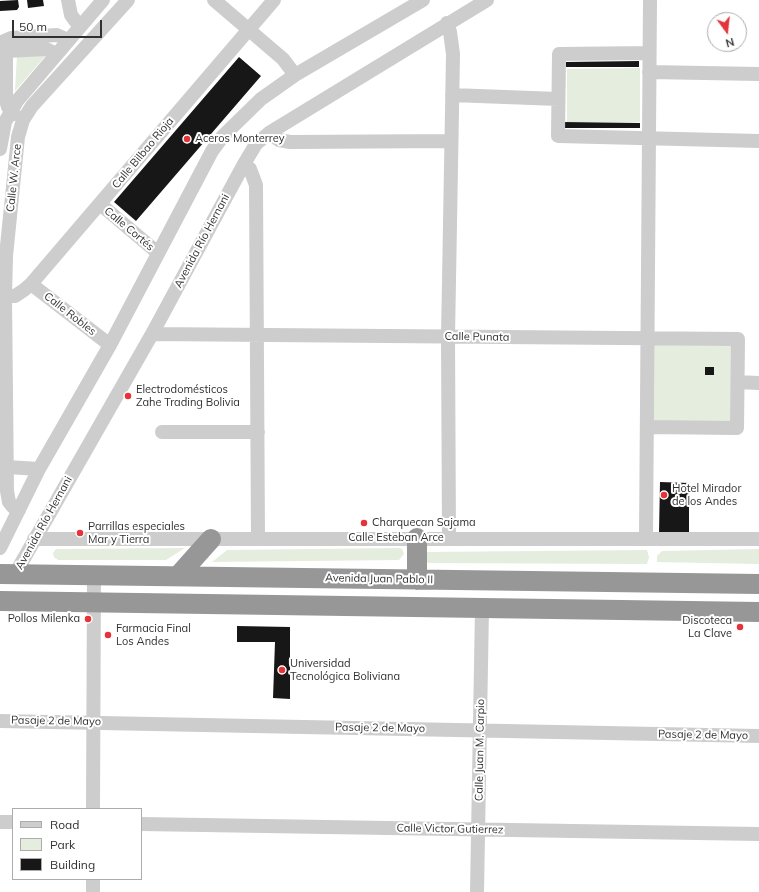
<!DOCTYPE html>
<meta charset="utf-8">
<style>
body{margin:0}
#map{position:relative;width:759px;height:892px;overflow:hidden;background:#fff;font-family:Mulish,sans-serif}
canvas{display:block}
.legend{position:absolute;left:12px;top:808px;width:130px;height:72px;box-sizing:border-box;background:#fff;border:1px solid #acacac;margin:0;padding:5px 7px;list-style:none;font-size:12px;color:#303030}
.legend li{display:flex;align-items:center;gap:8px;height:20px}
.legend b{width:20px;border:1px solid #acacac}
.north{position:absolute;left:707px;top:12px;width:40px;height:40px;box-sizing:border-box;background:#fff;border:1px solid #acacac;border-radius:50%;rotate:165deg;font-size:11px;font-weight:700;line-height:16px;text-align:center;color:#303030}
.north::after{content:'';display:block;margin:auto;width:14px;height:18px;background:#e4343b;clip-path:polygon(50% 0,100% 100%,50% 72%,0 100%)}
.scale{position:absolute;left:12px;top:20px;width:90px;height:18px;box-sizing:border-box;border:2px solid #303030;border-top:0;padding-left:5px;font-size:12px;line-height:14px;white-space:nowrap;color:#303030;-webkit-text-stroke:3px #fff;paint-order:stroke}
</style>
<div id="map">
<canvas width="759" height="892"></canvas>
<ul class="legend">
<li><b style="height:5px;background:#cdcdcd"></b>Road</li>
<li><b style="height:11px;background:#e5edde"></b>Park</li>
<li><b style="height:11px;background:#171717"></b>Building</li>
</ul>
<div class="north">N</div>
<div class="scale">50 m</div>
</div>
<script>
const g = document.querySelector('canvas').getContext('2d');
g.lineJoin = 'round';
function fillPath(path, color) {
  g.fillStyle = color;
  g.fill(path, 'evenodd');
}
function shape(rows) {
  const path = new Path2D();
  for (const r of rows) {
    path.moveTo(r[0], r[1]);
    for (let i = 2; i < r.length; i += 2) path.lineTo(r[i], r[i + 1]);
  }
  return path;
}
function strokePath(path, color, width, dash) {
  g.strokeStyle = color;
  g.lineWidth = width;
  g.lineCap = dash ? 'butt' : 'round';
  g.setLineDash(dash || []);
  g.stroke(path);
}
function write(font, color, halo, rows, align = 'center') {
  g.font = font + ' Mulish,sans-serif';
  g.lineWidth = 4;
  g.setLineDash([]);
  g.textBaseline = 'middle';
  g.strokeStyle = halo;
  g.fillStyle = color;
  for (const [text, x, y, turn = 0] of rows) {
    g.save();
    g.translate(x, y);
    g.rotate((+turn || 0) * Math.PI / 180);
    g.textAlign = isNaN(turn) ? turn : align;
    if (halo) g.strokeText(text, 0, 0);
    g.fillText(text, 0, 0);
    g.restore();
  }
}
fillPath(shape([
 [48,53,15,91,17,55],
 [640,68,640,122,567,122,567,69],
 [652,341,733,341,732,422,652,422],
 [185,548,166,560,58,560,54,557,53,553,56,549],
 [399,548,402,549,404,554,399,560,212,562,227,550],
 [759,549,759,564,657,562,657,556,662,551],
 [647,550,649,557,647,564,428,563,426,561,427,552]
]), '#e5edde');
fillPath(shape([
 [18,0,19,7,17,10,0,11,0,1],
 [27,0,43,0,44,6,28,8],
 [239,57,261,76,136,221,114,202],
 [639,61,639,67,566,67,566,62],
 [563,122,640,123,640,128,563,128],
 [705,367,714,367,714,375,705,375],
 [660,482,689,483,689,534,659,533],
 [237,626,290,627,290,699,273,698,275,642,237,642]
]), '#171717');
strokePath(shape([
 [68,0,71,15,80,27],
 [214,0,283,59,295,75],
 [447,23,450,32,453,54,448,337,449,538],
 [0,43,11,38,57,35,68,40],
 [0,48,6,51,46,49,57,54],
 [6,51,6,100,8,107,14,114],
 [649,53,559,54,558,136,759,141],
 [649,72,759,74],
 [452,95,558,99],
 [269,133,279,140,290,142,451,141],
 [0,149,5,122,17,101,103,0],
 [244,164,250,169,256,185,258,539],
 [100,204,158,253],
 [31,284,110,345],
 [5,296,15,296,24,290,31,284,274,0],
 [152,334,738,339,737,428,647,427],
 [738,382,759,383],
 [162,432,258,432],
 [7,467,39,469],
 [19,510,13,507,9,502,7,491,5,296,6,256,18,137,23,120,32,106,128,0],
 [646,538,650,0],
 [34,539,759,539],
 [0,548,39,469,110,345,212,151,223,136,261,99,295,75,423,0],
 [15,574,152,334,244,164,256,144,269,133,487,0],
 [0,721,759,736],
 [93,809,94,575],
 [0,822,13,822],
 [141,824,759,834],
 [93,892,93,879],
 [477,892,482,608]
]), '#cdcdcd', 14);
strokePath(shape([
 [417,538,417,580],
 [0,574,759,584],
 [178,576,211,539],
 [0,601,759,612]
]), '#979797', 20);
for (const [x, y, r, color] of [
 [187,139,4,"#e4343b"],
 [128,396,4,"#e4343b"],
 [664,495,4,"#e4343b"],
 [364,523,4,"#e4343b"],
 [80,533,4,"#e4343b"],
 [88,619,4,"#e4343b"],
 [740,627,4,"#e4343b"],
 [108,635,4,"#e4343b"],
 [282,670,4,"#e4343b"]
]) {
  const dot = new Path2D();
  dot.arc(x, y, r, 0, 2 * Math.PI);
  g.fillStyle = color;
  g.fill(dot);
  strokePath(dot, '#fff', 1.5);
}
write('11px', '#303030', '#fff', [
 ["Aceros Monterrey",195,139],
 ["Electrodomésticos",136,390],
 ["Zahe Trading Bolivia",136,403],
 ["Hotel Mirador",672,489],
 ["de los Andes",672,502],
 ["Charquecan Sajama",372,523],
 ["Parrillas especiales",88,527],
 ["Mar y Tierra",88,540],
 ["Pollos Milenka",80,619,"right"],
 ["Discoteca",732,621,"right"],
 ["La Clave",732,634,"right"],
 ["Farmacia Final",116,629],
 ["Los Andes",116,642],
 ["Universidad",290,664],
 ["Tecnológica Boliviana",290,677]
], 'left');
write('11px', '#303030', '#fff', [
 ["Calle Bilbao Rioja",143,153,-50],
 ["Calle W. Arce",14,178,-84],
 ["Calle Cortés",129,229,40],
 ["Avenida Río Hernani",202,241,-62],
 ["Calle Robles",70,314,38],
 ["Calle Punata",477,337,1],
 ["Avenida Río Hernani",44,523,-61],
 ["Calle Esteban Arce",396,538],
 ["Avenida Juan Pablo II",379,579,1],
 ["Pasaje 2 de Mayo",56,721,1],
 ["Pasaje 2 de Mayo",380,728,1],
 ["Pasaje 2 de Mayo",703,735,1],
 ["Calle Juan M. Carpio",480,750,-89],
 ["Calle Victor Gutierrez",450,829,1]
]);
</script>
